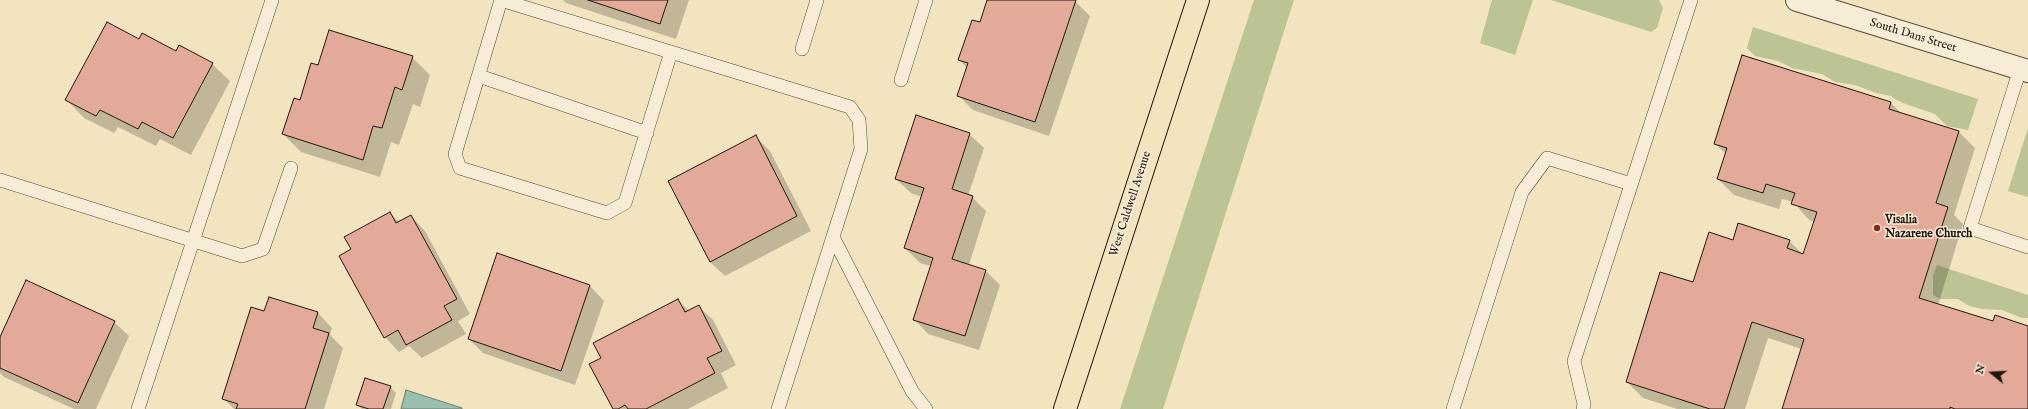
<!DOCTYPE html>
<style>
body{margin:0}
#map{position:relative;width:2028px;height:409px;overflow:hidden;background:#f3e4c0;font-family:"IM FELL English",serif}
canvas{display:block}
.north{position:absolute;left:1972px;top:353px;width:40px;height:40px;-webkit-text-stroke:3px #f7edd6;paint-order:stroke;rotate:288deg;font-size:11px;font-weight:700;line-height:16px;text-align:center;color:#221710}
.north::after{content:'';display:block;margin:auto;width:14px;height:18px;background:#221710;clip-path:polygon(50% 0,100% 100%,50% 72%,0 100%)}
</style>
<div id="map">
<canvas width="2028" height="409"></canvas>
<div class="north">N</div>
</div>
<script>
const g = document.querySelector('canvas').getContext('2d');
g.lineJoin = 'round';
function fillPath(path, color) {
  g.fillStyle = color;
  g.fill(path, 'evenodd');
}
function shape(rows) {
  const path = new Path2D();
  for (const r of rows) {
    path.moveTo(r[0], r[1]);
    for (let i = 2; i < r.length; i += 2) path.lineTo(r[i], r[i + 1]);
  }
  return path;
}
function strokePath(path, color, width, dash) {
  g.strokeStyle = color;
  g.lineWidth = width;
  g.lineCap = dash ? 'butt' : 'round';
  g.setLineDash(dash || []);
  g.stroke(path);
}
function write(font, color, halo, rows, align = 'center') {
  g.font = font + ' "IM FELL English",serif';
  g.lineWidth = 3;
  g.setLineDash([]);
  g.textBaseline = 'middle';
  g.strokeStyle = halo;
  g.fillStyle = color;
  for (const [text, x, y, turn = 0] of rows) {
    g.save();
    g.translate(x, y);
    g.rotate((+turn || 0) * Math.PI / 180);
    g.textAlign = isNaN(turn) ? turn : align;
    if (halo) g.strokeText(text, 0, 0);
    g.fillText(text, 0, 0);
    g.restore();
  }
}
fillPath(shape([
 [1254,0,1294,0,1163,409,1120,409],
 [1492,0,1533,0,1515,55,1480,43],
 [1551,0,1659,0,1663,8,1657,28,1651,32],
 [1753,27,1978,99,1968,130,1947,126,1935,114,1900,102,1891,96,1876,93,1855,85,1835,82,1822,74,1792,68,1778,61,1755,56,1747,48],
 [2028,128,2028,197,2008,191],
 [1937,265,2028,295,2028,318,2022,318,2002,310,1982,309,1969,306,1958,299,1940,299,1933,295,1933,275]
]), '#bbc492');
const water = shape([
 [406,390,462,408,462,409,401,409,406,390]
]);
fillPath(water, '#9bbfaf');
strokePath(water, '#6b7c6f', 1);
fillPath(shape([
 [563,0,689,0,676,39,566,3],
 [988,0,1071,0,1075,1,1090,16,1049,136,973,110,958,95,967,68,959,60,981,23],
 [139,41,212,64,230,81,191,155,160,139,156,146,118,127,114,133,84,118,67,100],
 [1743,56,1891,103,1901,113,1959,132,1975,148,1954,215,1963,224,1938,305,1994,322,2028,327,2028,409,1783,409,1802,349,1768,338,1745,409,1677,409,1643,398,1627,382,1694,284,1734,241,1789,241,1804,255,1815,222,1809,220,1793,202,1782,199,1779,209,1734,195,1718,179,1726,154,1715,144],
 [412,57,430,75,420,107,413,104,399,145,391,142,380,177,301,152,283,134,319,66],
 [969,134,984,148,968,196,972,197,986,211,969,265,986,271,1000,285,979,350,928,334,914,319,931,266,920,263,905,248,922,197,911,193,896,179],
 [756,137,770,151,811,231,725,276,710,262],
 [390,213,399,222,411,216,425,231,470,314,458,321,466,334,422,358,409,346,399,352,385,337,352,250],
 [498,254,590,286,604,301,575,385,483,353,469,339],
 [270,298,318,313,332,328,330,335,343,348,324,409,234,409,223,398,265,312],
 [678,300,689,311,698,306,713,320,736,365,721,373,728,388,688,409,614,409,602,358],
 [114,322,129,336,96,409,74,409,4,377,0,373,0,339],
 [390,387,396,393,391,409,362,409,357,405]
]), '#0003');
const building = shape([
 [588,0,668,0,660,24,588,0],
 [987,0,1076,0,1035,122,957,96,968,63,958,60,972,20,980,22,987,0],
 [107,22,139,39,142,33,176,51,179,45,213,63,173,138,142,122,138,129,100,110,96,116,65,100,107,22],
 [329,30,413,56,402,90,395,87,382,128,373,126,363,160,282,134,294,98,300,100,311,63,318,65,329,30],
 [1742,55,1891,102,1889,109,1959,131,1936,203,1948,207,1919,298,1993,321,1995,315,2028,326,2028,409,1955,409,1950,407,1950,409,1782,409,1804,339,1752,322,1724,409,1710,409,1626,382,1660,272,1693,282,1709,232,1733,240,1738,223,1790,240,1787,248,1803,254,1817,212,1791,204,1795,193,1766,184,1763,193,1717,179,1727,148,1714,144,1742,55],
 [916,115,970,133,952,189,973,196,952,259,986,270,965,336,913,320,933,258,904,248,924,188,895,179,916,115],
 [756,135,797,216,710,262,668,181,756,135],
 [390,212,396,223,411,215,457,299,444,306,452,320,406,345,398,330,384,338,339,256,351,249,344,237,390,212],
 [497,253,590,285,561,371,468,339,497,253],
 [26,280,115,321,78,403,0,368,0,337,26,280],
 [269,297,318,312,313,328,329,333,305,409,236,409,238,404,222,399,251,307,264,311,269,297],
 [678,299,685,312,699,305,722,351,707,358,715,373,646,409,628,409,625,405,618,409,613,409,589,364,601,358,593,343,678,299],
 [365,378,391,386,383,409,369,409,356,405,365,378]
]);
fillPath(building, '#e3a999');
strokePath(building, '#221710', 1);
const service = shape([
 [501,0,850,107,859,120,861,149,778,409],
 [501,0,455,154,460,168,607,213,625,203,671,52],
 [802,49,817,0],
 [2020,69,1970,228,2028,247],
 [479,76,647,133],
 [901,80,926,0],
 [0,180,242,256,263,249,291,168],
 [833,237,912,391,926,409],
 [138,409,272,0],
 [1453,409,1522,192,1547,158,1631,184],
 [1583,409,1584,404,1574,361,1691,0]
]);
const minor = shape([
 [1797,0,2028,71]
]);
const primary = shape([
 [1065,409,1198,0]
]);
strokePath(service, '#564a3c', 14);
strokePath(minor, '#564a3c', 24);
strokePath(primary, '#221710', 24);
strokePath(service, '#f7edd6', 13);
strokePath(minor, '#f7edd6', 22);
strokePath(primary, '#f3e4c0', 22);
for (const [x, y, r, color] of [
 [1877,228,4,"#8f2418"]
]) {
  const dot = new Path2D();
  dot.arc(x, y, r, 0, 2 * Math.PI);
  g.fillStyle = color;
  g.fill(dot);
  strokePath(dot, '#f7edd6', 1.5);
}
write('12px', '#221710', '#f7edd6', [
 ["South Dans Street",1913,36,17],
 ["West Caldwell Avenue",1131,204,-72]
]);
write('bold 12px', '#221710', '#f7edd6', [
 ["Visalia",1885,221],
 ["Nazarene Church",1885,235]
], 'left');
</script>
